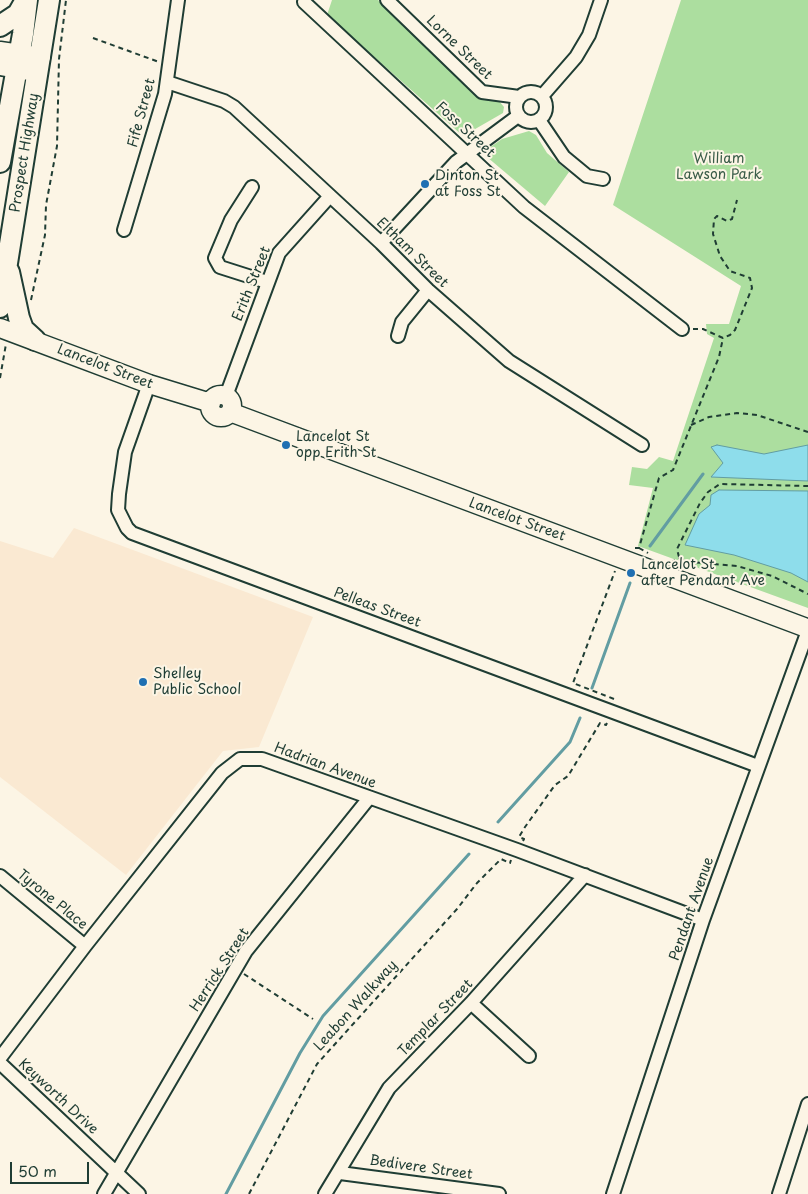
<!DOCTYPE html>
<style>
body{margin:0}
#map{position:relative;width:808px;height:1194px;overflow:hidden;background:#fcf5e5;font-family:"Playpen Sans",sans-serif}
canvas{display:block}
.scale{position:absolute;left:10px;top:1162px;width:79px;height:22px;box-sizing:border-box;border:2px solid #1f3d34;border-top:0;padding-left:6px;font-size:15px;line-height:18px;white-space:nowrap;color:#1f3d34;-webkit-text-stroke:4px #fcf5e5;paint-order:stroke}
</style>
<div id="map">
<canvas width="808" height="1194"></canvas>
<div class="scale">50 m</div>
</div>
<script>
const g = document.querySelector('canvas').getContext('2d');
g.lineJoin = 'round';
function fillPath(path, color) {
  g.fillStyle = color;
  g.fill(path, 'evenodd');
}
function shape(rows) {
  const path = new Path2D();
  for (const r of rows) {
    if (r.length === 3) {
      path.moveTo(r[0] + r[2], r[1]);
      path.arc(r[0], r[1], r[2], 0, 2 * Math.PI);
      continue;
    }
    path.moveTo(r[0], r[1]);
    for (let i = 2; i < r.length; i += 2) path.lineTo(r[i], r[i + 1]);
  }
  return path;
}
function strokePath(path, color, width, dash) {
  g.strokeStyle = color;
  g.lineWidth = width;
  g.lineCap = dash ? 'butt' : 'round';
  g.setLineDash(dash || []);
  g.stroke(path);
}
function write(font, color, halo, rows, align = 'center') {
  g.font = font + ' "Playpen Sans",sans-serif';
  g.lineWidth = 4;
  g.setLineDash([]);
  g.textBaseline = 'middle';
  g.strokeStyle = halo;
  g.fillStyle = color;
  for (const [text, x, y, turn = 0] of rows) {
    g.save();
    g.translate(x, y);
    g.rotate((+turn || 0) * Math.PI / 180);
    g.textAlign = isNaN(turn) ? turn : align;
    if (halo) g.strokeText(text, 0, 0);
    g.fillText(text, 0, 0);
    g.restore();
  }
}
fillPath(shape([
 [74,528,313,617,259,747,223,751,126,875,0,777,0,541,53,558]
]), '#fae9d2');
fillPath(shape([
 [332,0,378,0,479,97,499,101,504,107,503,113,463,136,327,15],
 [681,0,808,0,808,608,638,546,653,488,629,485,632,467,647,469,659,457,673,461,714,338,707,334,706,324,729,324,741,286,613,205],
 [529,131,536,135,547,153,569,172,545,206,487,157,486,150,502,139]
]), '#acde9f');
const water = shape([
 [717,445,764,454,808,445,808,481,711,477,723,463,711,447,717,445],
 [719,490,808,491,808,582,791,573,734,555,685,545,699,514,710,505,711,495,719,490]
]);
fillPath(water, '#8eddeb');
strokePath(water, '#629da2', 1);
strokePath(shape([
 [650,546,703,474],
 [592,688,630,583],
 [498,822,570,742,580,718],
 [226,1194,300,1053,323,1016,469,854]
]), '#629da2', 3);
const street = shape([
 [387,0,482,92,519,97],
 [304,2,524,207,682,329],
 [167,82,224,101,234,107,381,243,428,290,509,361,642,445],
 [531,107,15],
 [542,96,576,57,589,35,601,0],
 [539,120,564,157,587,176,603,179],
 [252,187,231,220,215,258,220,267,267,282],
 [124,230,165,94,178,0],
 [381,243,456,162,518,116],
 [398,336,402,322,428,290],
 [149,384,125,452,119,494,118,510,127,528,132,533,758,766],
 [226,396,279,253,330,196],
 [0,876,85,946],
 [471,1003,529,1056],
 [0,1058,85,946,222,773,240,759,262,759,517,850,703,920],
 [0,1063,139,1194],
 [340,1173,499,1194],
 [104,1194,246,951,369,798],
 [325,1194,389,1088,471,1003,585,875],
 [613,1194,703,920,806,636],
 [779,1194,808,1104]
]);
const secondary = shape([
 [0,51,41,57],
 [0,66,30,71],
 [0,328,149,384,211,403],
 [221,406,11],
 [230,412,804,627]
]);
const primary = shape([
 [0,26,18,14,26,0],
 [0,162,23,34,27,0],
 [9,272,19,318,23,329,35,340],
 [0,307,49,0]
]);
strokePath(street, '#1f3d34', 16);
strokePath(secondary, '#1f3d34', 21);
strokePath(primary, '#1f3d34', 24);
strokePath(shape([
 [93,38,159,62],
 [31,300,45,235,46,205,57,146,59,59,66,0],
 [693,329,703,329,723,338,730,335,735,330,752,288,750,278,730,271,720,256,713,234,714,219,717,216,727,221,732,219,737,200],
 [0,378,6,344],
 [691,425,709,417,737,413,757,415,808,432],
 [635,548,639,548,659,478,673,470,719,357,723,338],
 [639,548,648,553],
 [679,557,677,549,700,503,708,492,720,484,808,486],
 [671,563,678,558,691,562,737,566,772,576,808,594],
 [614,699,573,683,615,571],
 [523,841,524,839,519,837,525,827,555,785,568,776,600,723,606,725,607,723],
 [244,974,313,1019],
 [249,1194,317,1064,457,909,477,883,501,859,510,863,511,860]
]), '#1f3d34', 2, [5, 4]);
strokePath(street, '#fcf5e5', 12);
strokePath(secondary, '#fcf5e5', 18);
strokePath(primary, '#fcf5e5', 20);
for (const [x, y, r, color] of [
 [425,184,5,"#1f6fb2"],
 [286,445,5,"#1f6fb2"],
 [631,573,5,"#1f6fb2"],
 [143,682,5,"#1f6fb2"]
]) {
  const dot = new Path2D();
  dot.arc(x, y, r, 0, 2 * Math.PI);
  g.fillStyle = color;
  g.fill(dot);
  strokePath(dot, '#fcf5e5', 2);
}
write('14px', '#1f3d34', '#fcf5e5', [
 ["Lorne Street",459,48,44],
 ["Fife Street",142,113,-75],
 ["Foss Street",465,130,43],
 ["Prospect Highway",25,153,-81],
 ["Eltham Street",412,253,44],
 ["Erith Street",252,284,-68],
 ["Lancelot Street",105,367,21],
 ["Lancelot Street",517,520,20],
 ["Pelleas Street",377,608,20],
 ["Hadrian Avenue",325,766,20],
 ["Tyrone Place",52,900,39],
 ["Pendant Avenue",692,909,-71],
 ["Herrick Street",220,970,-57],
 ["Leabon Walkway",356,1006,-48],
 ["Templar Street",436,1018,-46],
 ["Keyworth Drive",58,1097,43],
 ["Bedivere Street",421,1168,8]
]);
write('14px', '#3b5d49', '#fcf5e5', [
 ["William",719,159],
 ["Lawson Park",719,175]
]);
write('14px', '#1f3d34', '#fcf5e5', [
 ["Dinton St",435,176],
 ["at Foss St",435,192],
 ["Lancelot St",296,437],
 ["opp Erith St",296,453],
 ["Lancelot St",641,565],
 ["after Pendant Ave",641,581],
 ["Shelley",153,674],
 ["Public School",153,690]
], 'left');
</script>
